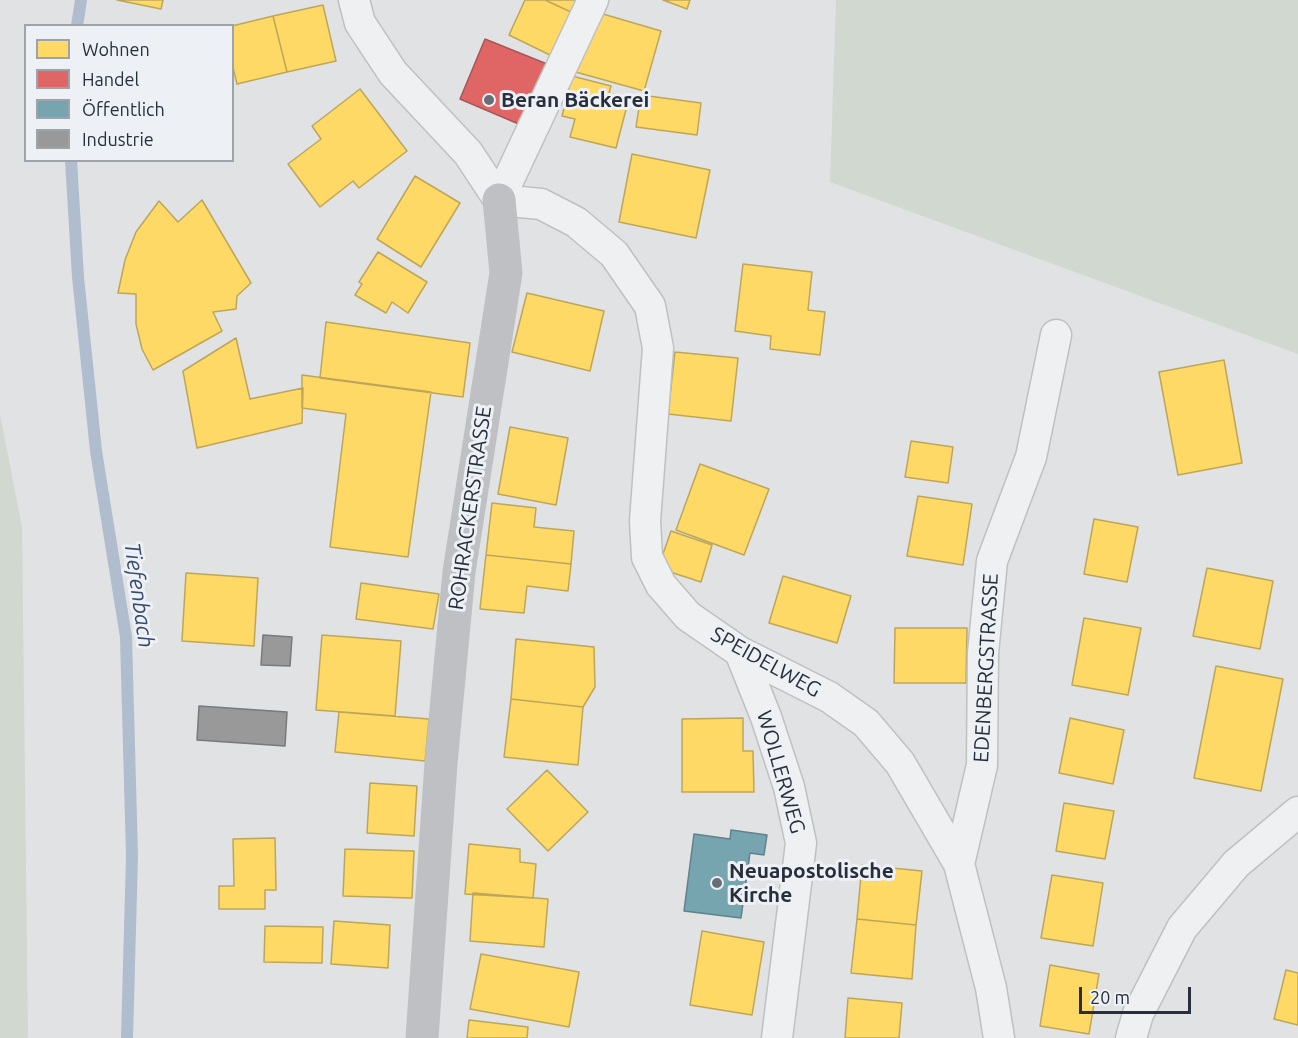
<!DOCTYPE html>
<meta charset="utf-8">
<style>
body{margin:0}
#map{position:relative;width:1298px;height:1038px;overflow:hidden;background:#e0e2e4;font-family:Ubuntu,sans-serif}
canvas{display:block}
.legend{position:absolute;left:24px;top:24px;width:210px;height:138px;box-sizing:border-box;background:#edf0f4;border:2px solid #9ea3aa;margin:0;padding:8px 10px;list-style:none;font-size:18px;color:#282f3c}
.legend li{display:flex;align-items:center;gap:12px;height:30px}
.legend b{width:30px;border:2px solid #9ea3aa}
.scale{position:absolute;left:1079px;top:987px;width:112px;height:27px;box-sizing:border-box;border:3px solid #282f3c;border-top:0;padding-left:8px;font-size:18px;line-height:21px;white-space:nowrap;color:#282f3c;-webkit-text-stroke:4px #edf0f4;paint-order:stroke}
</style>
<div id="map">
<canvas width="1298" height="1038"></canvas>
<ul class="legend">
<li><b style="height:16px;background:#ffd966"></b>Wohnen</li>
<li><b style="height:16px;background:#e06666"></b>Handel</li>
<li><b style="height:16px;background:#76a5af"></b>Öffentlich</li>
<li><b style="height:16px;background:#999"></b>Industrie</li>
</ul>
<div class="scale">20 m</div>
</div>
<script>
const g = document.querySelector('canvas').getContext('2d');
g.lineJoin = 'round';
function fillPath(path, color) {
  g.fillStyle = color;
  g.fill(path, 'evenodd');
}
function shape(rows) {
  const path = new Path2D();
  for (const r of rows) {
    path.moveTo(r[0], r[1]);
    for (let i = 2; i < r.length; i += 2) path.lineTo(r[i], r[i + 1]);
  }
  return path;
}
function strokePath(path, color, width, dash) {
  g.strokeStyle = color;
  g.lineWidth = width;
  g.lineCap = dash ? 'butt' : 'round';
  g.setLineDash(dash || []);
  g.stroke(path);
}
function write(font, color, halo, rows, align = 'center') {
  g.font = font + ' Ubuntu,sans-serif';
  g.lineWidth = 6;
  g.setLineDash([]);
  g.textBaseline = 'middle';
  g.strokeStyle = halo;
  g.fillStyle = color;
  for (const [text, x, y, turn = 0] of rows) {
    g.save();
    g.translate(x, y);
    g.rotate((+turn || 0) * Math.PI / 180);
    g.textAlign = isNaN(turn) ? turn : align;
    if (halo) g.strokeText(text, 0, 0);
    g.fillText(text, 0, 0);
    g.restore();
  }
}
fillPath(shape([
 [836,0,1298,0,1298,354,830,182],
 [0,414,22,527,28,1038,0,1038]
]), '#d0d8d0');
const homes = shape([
 [117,0,163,0,161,9,117,0],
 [525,0,545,0,571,12,550,55,509,35,525,0],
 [545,0,577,0,571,12,545,0],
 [663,0,690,0,687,9,663,0],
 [323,5,336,61,287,72,273,16,323,5],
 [603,14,661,31,644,91,572,71,603,14],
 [273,16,287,72,237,84,232,63,232,26,273,16],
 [572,76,611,86,609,93,629,98,616,148,570,137,575,119,562,116,572,76],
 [360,89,407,151,359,188,353,181,320,207,288,164,321,139,312,126,360,89],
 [641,95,701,103,697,135,636,127,641,95],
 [632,154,710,170,696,238,619,222,632,154],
 [415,176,460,203,421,267,377,239,415,176],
 [202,200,251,283,237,296,236,309,213,312,222,331,153,370,142,349,136,324,136,294,118,293,125,260,136,232,159,201,178,222,202,200],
 [378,252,427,282,408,313,392,302,386,313,355,295,362,284,359,282,378,252],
 [743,264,812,272,808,310,825,312,820,355,770,349,771,336,735,331,743,264],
 [527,293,604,311,590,371,512,352,527,293],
 [326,322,470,343,463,397,320,378,326,322],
 [236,338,250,399,303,388,302,423,197,448,183,371,236,338],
 [675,352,738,358,731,421,668,414,675,352],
 [1224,360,1242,463,1178,475,1159,372,1224,360],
 [302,375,431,392,408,557,330,547,346,414,302,408,302,375],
 [510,427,568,438,556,505,498,494,510,427],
 [911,441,953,447,948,483,905,477,911,441],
 [700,464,769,489,744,555,676,530,700,464],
 [918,496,972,504,963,565,907,556,918,496],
 [492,503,536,508,534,527,574,531,571,564,486,555,492,503],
 [1094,519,1138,527,1127,582,1084,574,1094,519],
 [671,531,712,545,701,582,658,568,671,531],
 [486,555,571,564,568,591,527,586,524,613,480,609,486,555],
 [1207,568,1273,581,1260,649,1193,636,1207,568],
 [186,573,258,578,254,646,182,641,186,573],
 [783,576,851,596,837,643,769,623,783,576],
 [361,583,439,594,433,629,356,619,361,583],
 [1084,618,1141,628,1128,695,1072,685,1084,618],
 [895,628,967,628,966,683,894,683,895,628],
 [322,635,401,641,395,716,316,710,322,635],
 [516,639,594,647,595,687,583,707,511,699,516,639],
 [1216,666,1283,679,1261,791,1194,778,1216,666],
 [511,699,583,707,578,765,504,757,511,699],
 [339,712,429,719,425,761,335,752,339,712],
 [743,718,743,751,753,751,754,792,682,792,682,719,743,718],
 [1070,718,1124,730,1113,784,1059,773,1070,718],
 [547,770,588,812,548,851,507,809,547,770],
 [370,783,417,786,414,836,367,833,370,783],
 [1064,803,1114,811,1105,859,1056,851,1064,803],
 [275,838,276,890,265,890,265,909,219,909,219,886,234,886,233,839,275,838],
 [469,844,520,849,520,862,536,864,533,898,465,894,469,844],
 [345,849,414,851,412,898,343,896,345,849],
 [862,865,922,871,916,925,857,919,862,865],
 [1052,875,1103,883,1093,946,1041,938,1052,875],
 [473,893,548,899,544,947,470,941,473,893],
 [857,919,916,925,912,979,851,973,857,919],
 [334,921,390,925,388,968,331,964,334,921],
 [265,926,323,927,322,963,264,962,265,926],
 [702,931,764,942,752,1015,690,1005,702,931],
 [481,954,579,972,569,1027,470,1009,481,954],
 [1050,965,1099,974,1089,1034,1040,1026,1050,965],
 [1286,970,1298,973,1298,1025,1274,1019,1286,970],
 [848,998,902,1003,899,1038,845,1038,848,998],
 [469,1020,528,1027,527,1038,467,1038,469,1020]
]);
fillPath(homes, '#ffd966');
strokePath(homes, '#bea659', 1.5);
const shops = shape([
 [485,39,547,64,521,125,460,99,485,39]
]);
fillPath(shops, '#e06666');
strokePath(shops, '#a95659', 1.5);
const public = shape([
 [731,830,767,835,764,855,750,853,741,918,684,911,694,834,730,839,731,830]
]);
fillPath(public, '#76a5af');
strokePath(public, '#5f828c', 1.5);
const industry = shape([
 [263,635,292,637,290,666,261,665,263,635],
 [199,706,287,712,285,746,197,740,199,706]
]);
fillPath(industry, '#999');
strokePath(industry, '#77797d', 1.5);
strokePath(shape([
 [77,26,81,0],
 [71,160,78,277,96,451,126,637,132,856,127,1038]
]), '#b0bdce', 12);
const street = shape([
 [354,0,360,23,393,73,468,153,499,200],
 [499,200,541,204,576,222,614,254,650,306,658,348,645,521,647,557,661,585,688,616,740,652,829,697,866,723,900,763,959,864,991,988,999,1038],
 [499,200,593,0],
 [740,652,766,717,789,787,801,843,777,1038],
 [959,864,982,765,983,653,992,561,1031,457,1056,335],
 [1131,1038,1138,1014,1182,928,1236,864,1298,812]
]);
strokePath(street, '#bec0c2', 33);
strokePath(street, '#eff0f1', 30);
strokePath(shape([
 [422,1038,441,763,459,572,506,273,499,200]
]), '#bec0c4', 33);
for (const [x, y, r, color] of [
 [489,100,6,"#686e77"],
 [717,883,6,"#686e77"]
]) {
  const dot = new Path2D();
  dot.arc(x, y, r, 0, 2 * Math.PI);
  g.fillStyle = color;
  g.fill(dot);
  strokePath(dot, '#edf0f4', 2);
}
write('bold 21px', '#282f3c', '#edf0f4', [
 ["Beran Bäckerei",501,100],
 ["Neuapostolische",729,871],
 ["Kirche",729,895]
], 'left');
write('21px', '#282f3c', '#edf0f4', [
 ["ROHRACKERSTRASSE",470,508,-82],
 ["SPEIDELWEG",766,662,29],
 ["EDENBERGSTRASSE",986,668,-87],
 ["WOLLERWEG",781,772,74]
]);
write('italic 22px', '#364c6c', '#edf0f4', [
 ["Tiefenbach",139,595,82]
]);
</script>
